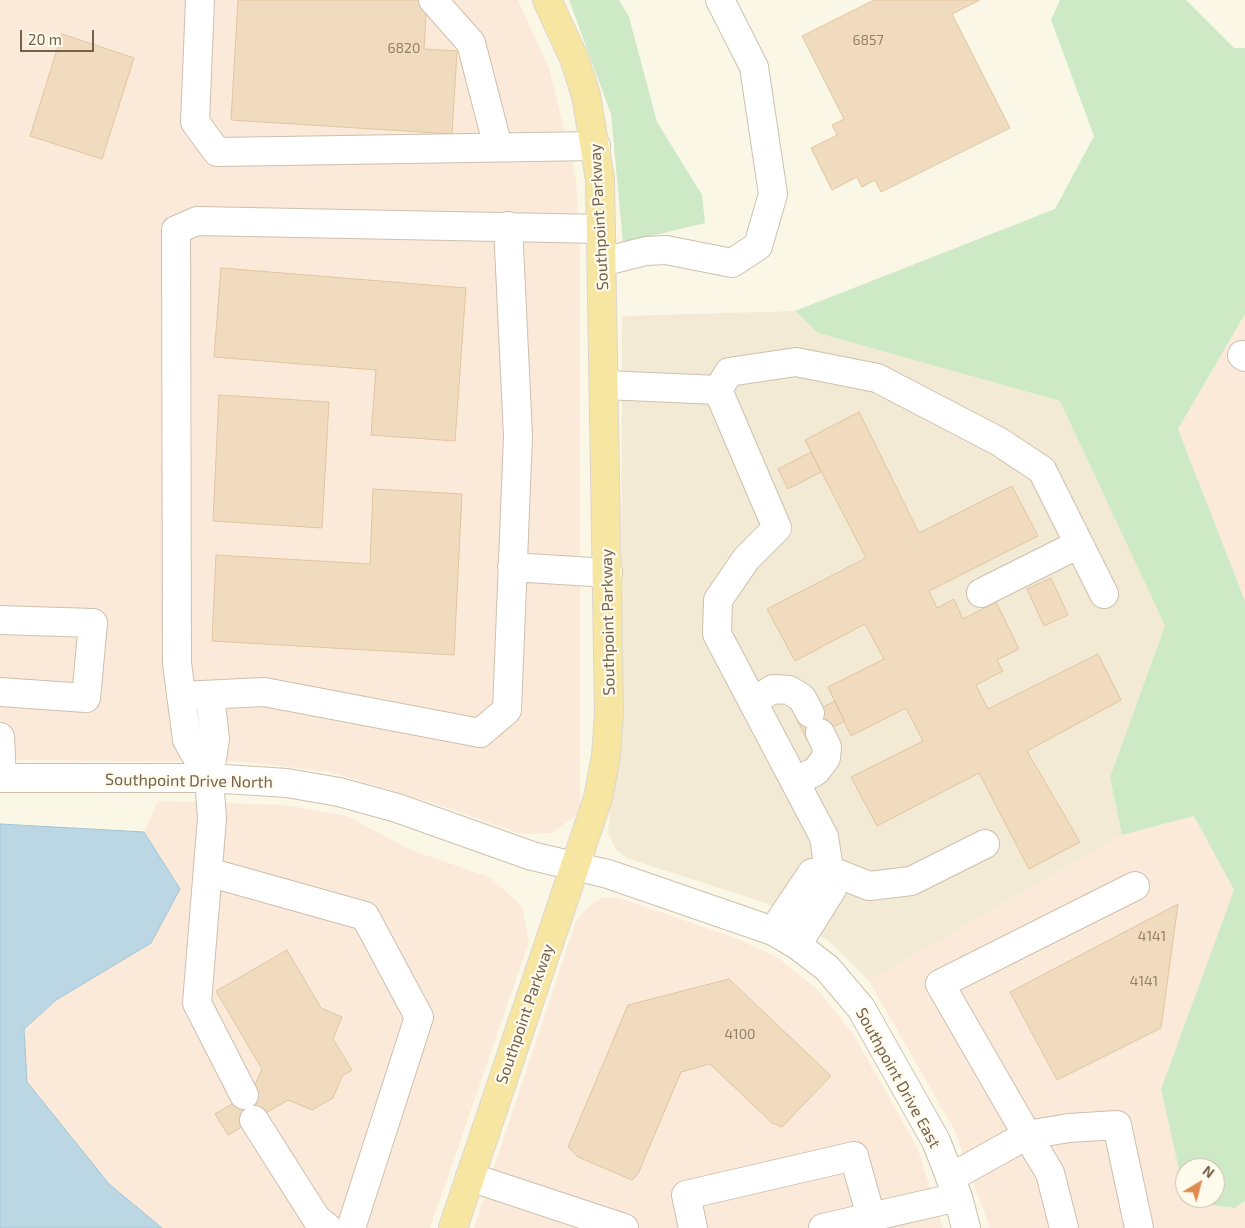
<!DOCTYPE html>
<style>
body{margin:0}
#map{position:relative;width:1245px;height:1228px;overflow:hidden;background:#fbf7e6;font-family:"Exo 2",sans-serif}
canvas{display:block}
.north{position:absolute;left:1175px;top:1158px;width:50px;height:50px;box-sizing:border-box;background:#fefaec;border:1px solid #c7bdac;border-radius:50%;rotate:37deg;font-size:14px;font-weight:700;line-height:20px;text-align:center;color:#74614c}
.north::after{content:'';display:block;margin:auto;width:18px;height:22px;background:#e08a51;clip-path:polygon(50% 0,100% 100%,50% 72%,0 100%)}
.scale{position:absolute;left:20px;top:30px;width:74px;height:22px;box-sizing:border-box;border:2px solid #74614c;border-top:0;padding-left:6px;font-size:15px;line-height:18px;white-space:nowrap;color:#74614c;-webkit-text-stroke:4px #fefaec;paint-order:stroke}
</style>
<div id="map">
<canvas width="1245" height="1228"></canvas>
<div class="north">N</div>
<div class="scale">20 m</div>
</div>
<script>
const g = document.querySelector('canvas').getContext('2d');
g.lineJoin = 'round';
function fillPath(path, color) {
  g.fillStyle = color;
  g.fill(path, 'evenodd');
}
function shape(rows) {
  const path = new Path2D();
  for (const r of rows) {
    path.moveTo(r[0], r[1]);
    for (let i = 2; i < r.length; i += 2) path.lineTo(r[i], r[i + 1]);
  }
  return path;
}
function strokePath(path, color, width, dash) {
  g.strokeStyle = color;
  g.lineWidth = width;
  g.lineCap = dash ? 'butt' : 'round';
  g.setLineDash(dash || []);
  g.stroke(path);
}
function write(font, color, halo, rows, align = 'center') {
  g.font = font + ' "Exo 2",sans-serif';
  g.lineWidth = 4.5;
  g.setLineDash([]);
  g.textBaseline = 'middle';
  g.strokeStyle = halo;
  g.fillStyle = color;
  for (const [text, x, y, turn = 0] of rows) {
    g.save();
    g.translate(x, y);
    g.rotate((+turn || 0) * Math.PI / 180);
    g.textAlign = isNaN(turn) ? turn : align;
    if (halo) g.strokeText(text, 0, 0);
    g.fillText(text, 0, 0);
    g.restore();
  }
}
fillPath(shape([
 [795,311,818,333,1060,401,1165,626,1110,777,1122,835,869,981,829,941,766,903,629,859,616,850,608,832,621,702,622,316]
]), '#f3ead5');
fillPath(shape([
 [0,0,518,0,549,68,576,179,580,248,580,812,552,833,521,834,433,803,329,772,246,762,0,760],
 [1245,314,1245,601,1178,429],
 [158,801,284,805,347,816,411,850,489,877,522,906,529,942,430,1228,162,1228,109,1184,26,1082,24,1029,56,1000,151,943,180,889,144,832],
 [1194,816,1234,890,1161,1089,1186,1202,1235,1208,1245,1201,1245,1228,990,1228,954,1129,869,981,1122,835],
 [602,898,619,898,733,937,778,958,817,989,853,1034,917,1147,943,1228,474,1228,576,921,590,905]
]), '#fbeada');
fillPath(shape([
 [569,0,619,0,629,17,657,122,702,195,705,223,623,243,611,114],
 [1060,0,1186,0,1234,48,1245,48,1245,314,1178,429,1245,601,1245,1201,1235,1208,1186,1202,1185,1198,1215,1198,1215,1168,1185,1168,1185,1197,1161,1089,1234,890,1194,816,1122,835,1110,777,1165,626,1060,401,818,333,795,311,1055,209,1094,136,1051,20]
]), '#cde9c5');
const water = shape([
 [0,824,144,832,180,889,151,943,56,1000,24,1029,27,1082,109,1184,162,1228,0,1228,0,824]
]);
fillPath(water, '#bbd7e4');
strokePath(water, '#a2c4d6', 1);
const building = shape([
 [238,0,427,0,424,49,457,51,452,134,231,120,238,0],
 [874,0,980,0,952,14,1010,128,881,192,875,180,862,187,857,177,832,190,811,148,837,135,832,125,844,119,802,36,874,0],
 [62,34,134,58,102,159,30,136,62,34],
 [221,268,466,288,455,441,371,435,376,370,214,357,221,268],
 [219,395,329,402,322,528,213,521,219,395],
 [859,412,919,533,1012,486,1038,536,929,591,937,608,954,599,963,619,996,602,1019,649,997,660,1003,671,976,685,988,709,1098,654,1121,700,1027,751,1080,842,1029,869,979,773,877,826,851,777,923,741,906,708,851,736,828,687,884,659,865,624,795,661,767,609,866,558,805,440,859,412],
 [811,452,821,472,788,489,778,469,811,452],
 [373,489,462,494,454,655,212,641,216,555,370,564,373,489],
 [1051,578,1068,615,1044,626,1027,589,1051,578],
 [835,701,845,721,807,740,797,720,835,701],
 [1178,904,1161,1028,1057,1080,1010,992,1178,904],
 [287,950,321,1008,342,1017,333,1039,352,1070,342,1076,333,1098,312,1110,288,1100,228,1135,215,1114,252,1092,262,1069,216,991,287,950],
 [729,979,831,1076,782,1127,772,1123,710,1064,681,1072,638,1174,632,1180,578,1157,568,1147,628,1005,729,979]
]);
fillPath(building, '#f0dbbf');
strokePath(building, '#e2c5a0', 1);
const minor = shape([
 [200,0,195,122,217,152,596,146],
 [433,0,471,43,498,147],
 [602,262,646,251,666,250,732,263,758,246,773,194,754,67,720,0],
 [1242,355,1245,357],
 [605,385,718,390],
 [512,567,608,573],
 [981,593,1079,544],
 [0,620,93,623,86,698,0,692],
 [210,695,215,739,209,778,212,818,197,1003,244,1095],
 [181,696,264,692,480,733,507,710,518,436,508,226],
 [753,702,773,689,789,690,802,698,810,713],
 [0,737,2,778],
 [0,778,209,778,287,783,339,792,397,808,532,856,608,874,773,931,797,945,827,968,861,1008,936,1141,958,1197,966,1228],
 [209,778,187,740,177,663,176,230,197,221,601,229],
 [795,782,816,771,826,758,827,747,820,733],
 [208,872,365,916,419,1017,351,1228],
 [773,931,812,873,829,870,869,886,911,881,985,844],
 [797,945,832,889,824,837,717,634,718,600,746,559,777,528,718,390,729,372,796,362,877,378,998,441,1042,470,1104,594],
 [254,1120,316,1218,328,1228],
 [470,1177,624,1228],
 [950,1178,1027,1135,940,984,1135,886],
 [693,1228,686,1195,854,1156,871,1217],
 [823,1228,958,1197],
 [1064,1228,1050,1173,1027,1135,1069,1128,1117,1125,1139,1228]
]);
const major = shape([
 [453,1228,598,798,606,756,609,713,600,179,586,95,574,58,547,0]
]);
strokePath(minor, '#cdc0ad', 30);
strokePath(major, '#dbd6d0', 30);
strokePath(minor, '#fff', 28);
strokePath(major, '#f7e6a1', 28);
write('14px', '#938069', null, [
 ["6857",868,40],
 ["6820",404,48],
 ["4141",1152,936],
 ["4141",1144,981],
 ["4100",740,1034]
]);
write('16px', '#74614c', '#fefaec', [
 ["Southpoint Parkway",599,217,-93],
 ["Southpoint Parkway",608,622,-91],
 ["Southpoint Drive North",189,781,1],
 ["Southpoint Parkway",525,1014,-71],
 ["Southpoint Drive East",898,1078,61]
]);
</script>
